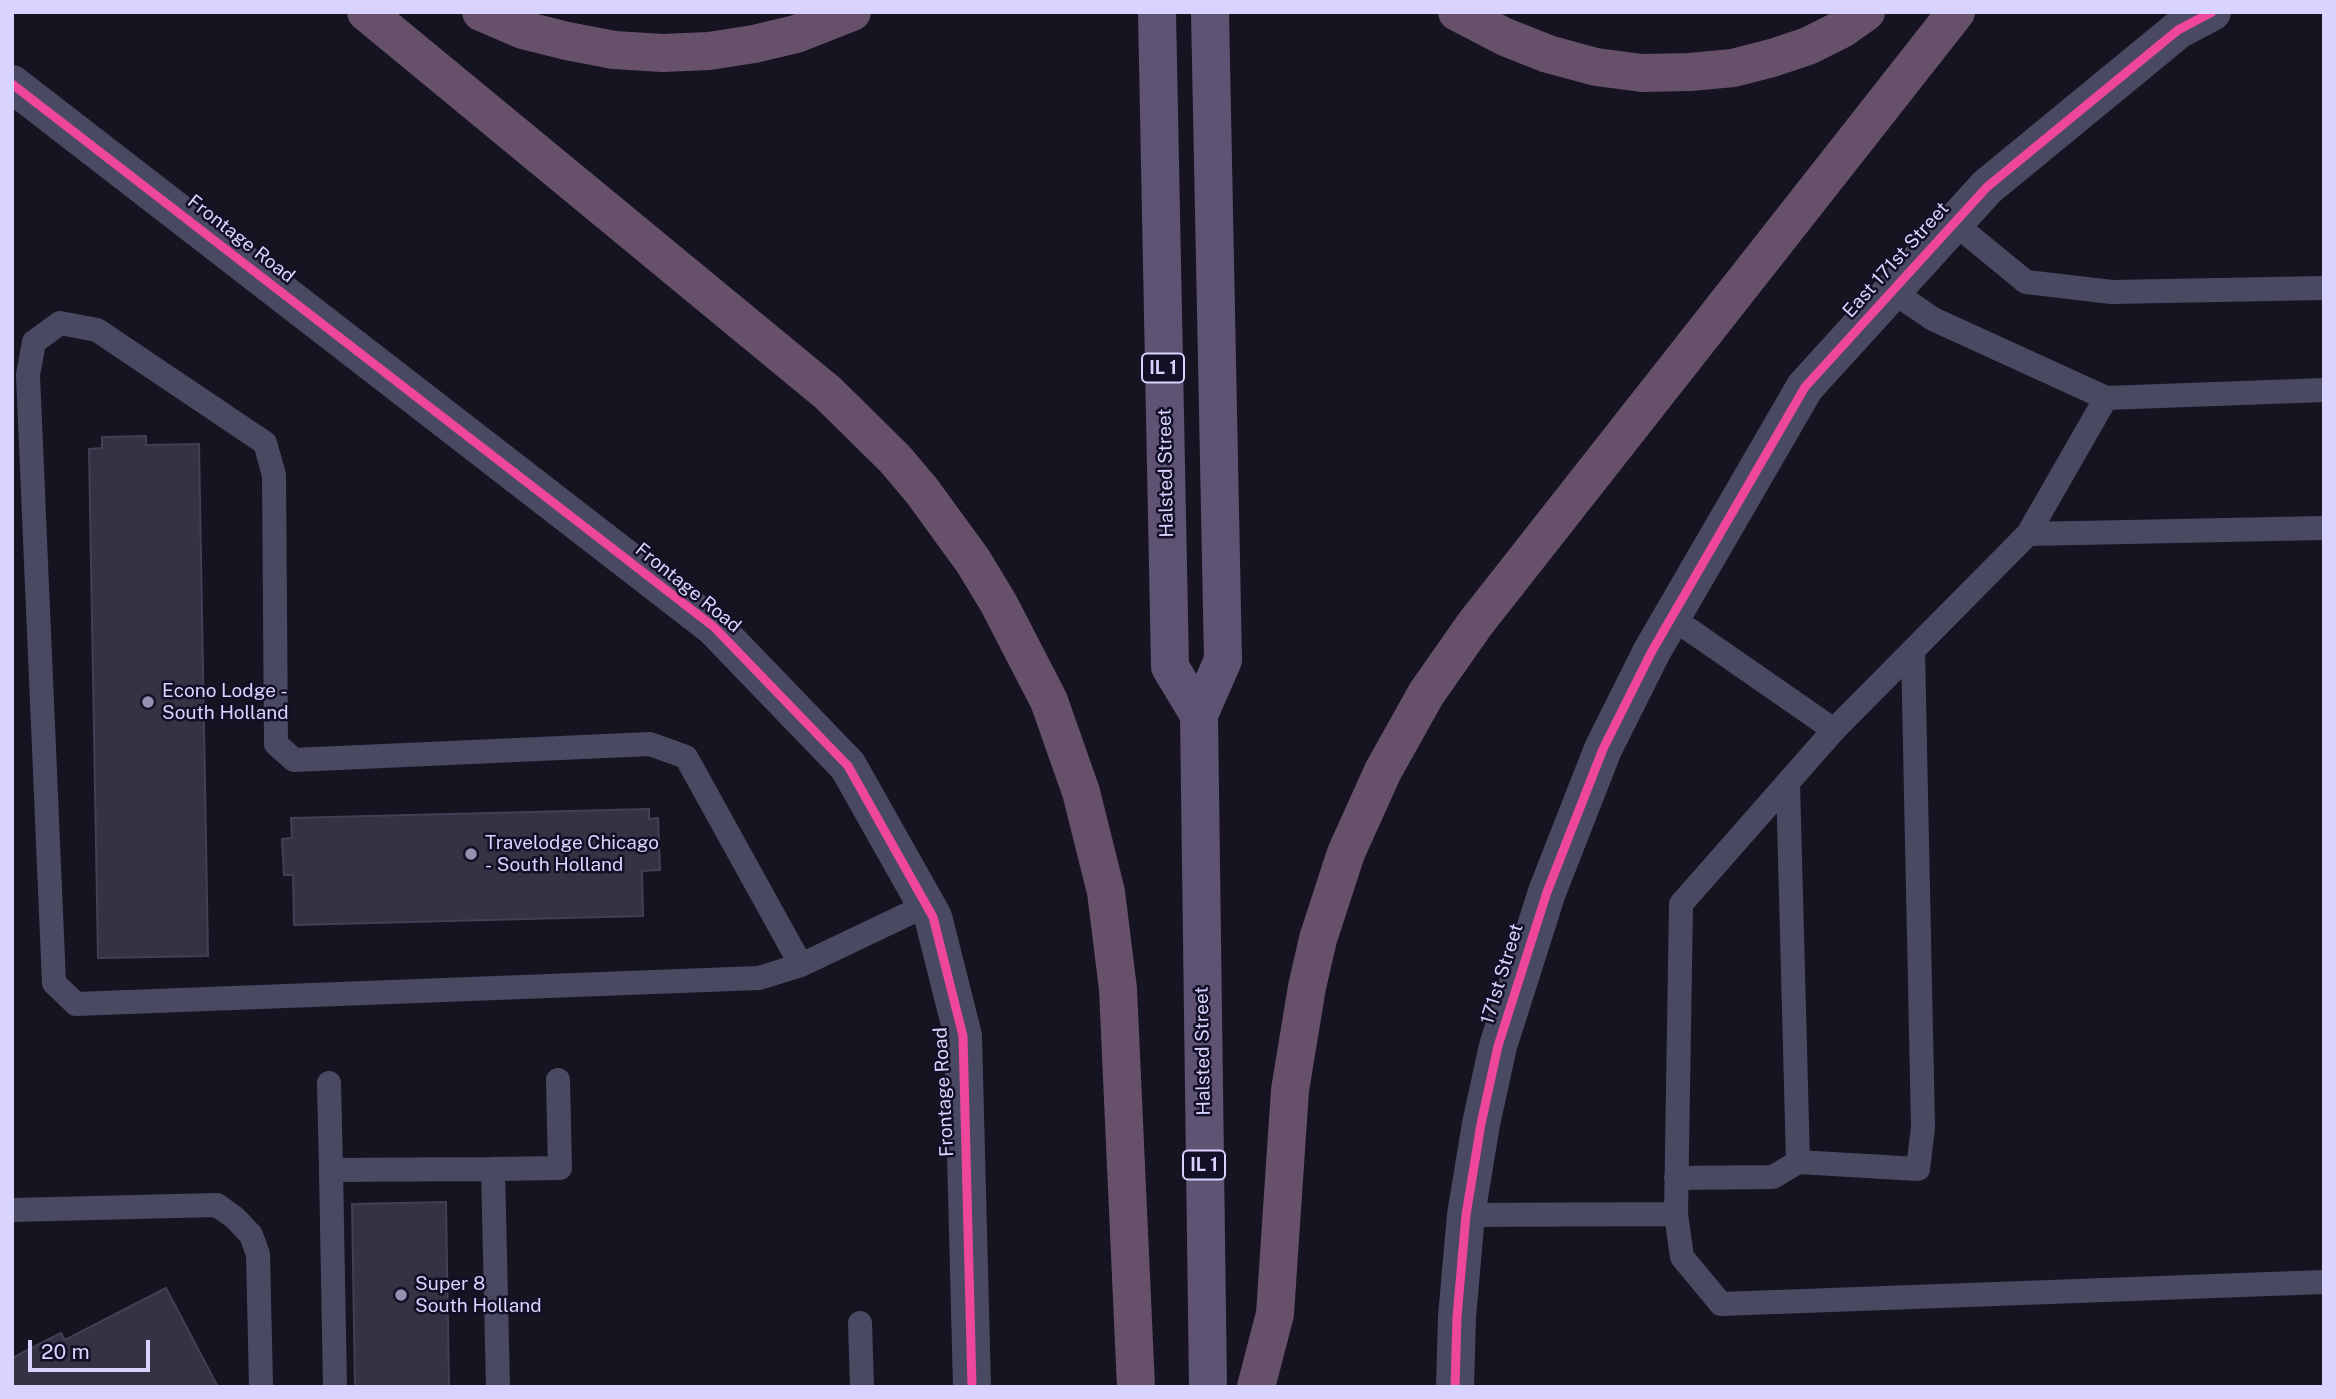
<!DOCTYPE html>
<style>
body{margin:0}
#map{position:relative;width:2336px;height:1399px;overflow:hidden;background:#161421;font-family:"Public Sans",sans-serif}
canvas{display:block}
.frame{position:absolute;inset:0;border:14px solid #d9d4ff;pointer-events:none}
.scale{position:absolute;left:28px;top:1340px;width:122px;height:32px;box-sizing:border-box;border:4px solid #d9d4ff;border-top:0;padding-left:9px;font-size:21px;line-height:24px;white-space:nowrap;color:#d9d4ff;-webkit-text-stroke:5px #130f26;paint-order:stroke}
</style>
<div id="map">
<canvas width="2336" height="1399"></canvas>
<div class="frame"></div>
<div class="scale">20 m</div>
</div>
<script>
const g = document.querySelector('canvas').getContext('2d');
g.lineJoin = 'round';
function fillPath(path, color) {
  g.fillStyle = color;
  g.fill(path, 'evenodd');
}
function shape(rows) {
  const path = new Path2D();
  for (const r of rows) {
    path.moveTo(r[0], r[1]);
    for (let i = 2; i < r.length; i += 2) path.lineTo(r[i], r[i + 1]);
  }
  return path;
}
function strokePath(path, color, width, dash) {
  g.strokeStyle = color;
  g.lineWidth = width;
  g.lineCap = dash ? 'butt' : 'round';
  g.setLineDash(dash || []);
  g.stroke(path);
}
function write(font, color, halo, rows, align = 'center') {
  g.font = font + ' "Public Sans",sans-serif';
  g.lineWidth = 5;
  g.setLineDash([]);
  g.textBaseline = 'middle';
  g.strokeStyle = halo;
  g.fillStyle = color;
  for (const [text, x, y, turn = 0] of rows) {
    g.save();
    g.translate(x, y);
    g.rotate((+turn || 0) * Math.PI / 180);
    g.textAlign = isNaN(turn) ? turn : align;
    if (halo) g.strokeText(text, 0, 0);
    g.fillText(text, 0, 0);
    g.restore();
  }
}
const building = shape([
 [146,436,146,445,199,444,208,956,98,958,89,449,102,448,102,437,146,436],
 [649,809,649,819,658,818,660,870,642,871,643,916,294,925,293,875,284,875,282,839,292,838,291,818,649,809],
 [446,1202,449,1387,355,1387,352,1204,446,1202],
 [166,1288,218,1387,12,1387,12,1358,61,1333,65,1340,166,1288]
]);
fillPath(building, '#343243');
strokePath(building, '#433f54', 2);
strokePath(shape([
 [1954,223,2026,282,2112,292,2324,288],
 [2106,398,2324,390],
 [2028,534,2324,528],
 [1671,617,1834,730,2028,534,2106,398,1933,319,1892,291],
 [801,965,686,757,650,744,294,760,276,744,274,475,265,443,97,330,60,323,34,342,28,375,54,983,76,1004,759,978,801,965,927,905],
 [329,1083,331,1170],
 [1798,1162,1918,1169,1923,1127,1913,650],
 [493,1169,560,1168,558,1080],
 [1676,1178,1773,1177,1798,1162,1788,782],
 [12,1210,217,1205,235,1218,251,1235,258,1254,261,1387],
 [1676,1214,1682,1257,1721,1304,2324,1282],
 [1466,1215,1676,1214,1681,904,1834,730],
 [860,1323,862,1387],
 [335,1387,331,1170,493,1169,498,1387]
]), '#4a4962', 24);
strokePath(shape([
 [12,84,714,627,848,766,933,917,963,1036,972,1387]
]), '#4a4962', 38);
strokePath(shape([
 [1455,1387,1457,1317,1466,1215,1481,1124,1498,1046,1547,892,1603,749,1652,651,1805,387,1987,187,2178,30,2212,12]
]), '#4a4962', 38);
strokePath(shape([
 [1157,12,1170,667,1199,715],
 [1208,1387,1199,715,1223,660,1210,12]
]), '#5e5373', 38);
strokePath(shape([
 [366,12,828,393,895,459,922,491,973,561,999,604,1049,701,1081,792,1106,892,1118,989,1136,1387],
 [481,12,523,30,567,41,614,50,663,53,709,51,754,44,796,34,852,12],
 [1457,12,1505,37,1548,54,1596,67,1642,73,1690,72,1733,68,1772,58,1808,46,1842,29,1866,12],
 [1256,1387,1275,1314,1290,1090,1307,987,1318,939,1346,853,1383,771,1426,694,1475,624,1956,12]
]), '#67516a', 38);
strokePath(shape([
 [12,84,714,627,848,766,933,917,963,1036,972,1387],
 [1455,1387,1457,1317,1466,1215,1481,1124,1498,1046,1547,892,1603,749,1652,651,1805,387,1987,187,2178,30,2212,12]
]), '#ed469a', 9);
for (const [x, y, r, color] of [
 [148,702,7,"#9591b1"],
 [471,854,7,"#9591b1"],
 [401,1295,7,"#9591b1"]
]) {
  const dot = new Path2D();
  dot.arc(x, y, r, 0, 2 * Math.PI);
  g.fillStyle = color;
  g.fill(dot);
  strokePath(dot, '#130f26', 2.5);
}
for (const [x, y, w] of [
 [1163,368,42],
 [1204,1165,42]
]) {
  const box = new Path2D();
  box.roundRect(x - w / 2, y - 14.5, w, 29, 5);
  g.fillStyle = '#130f26';
  g.fill(box);
  strokePath(box, '#d9d4ff', 2);
}
write('bold 18px', '#d9d4ff', null, [
 ["IL 1",1163,368],
 ["IL 1",1204,1165]
]);
write('19px', '#d9d4ff', '#130f26', [
 ["Frontage Road",241,239,38],
 ["East 171st Street",1896,260,-48],
 ["Halsted Street",1166,473,-91],
 ["Frontage Road",688,588,39],
 ["171st Street",1502,974,-73],
 ["Halsted Street",1203,1051,-91],
 ["Frontage Road",944,1092,-93]
]);
write('19px', '#d9d4ff', '#130f26', [
 ["Econo Lodge -",162,691],
 ["South Holland",162,713],
 ["Travelodge Chicago",485,843],
 ["- South Holland",485,865],
 ["Super 8",415,1284],
 ["South Holland",415,1306]
], 'left');
</script>
